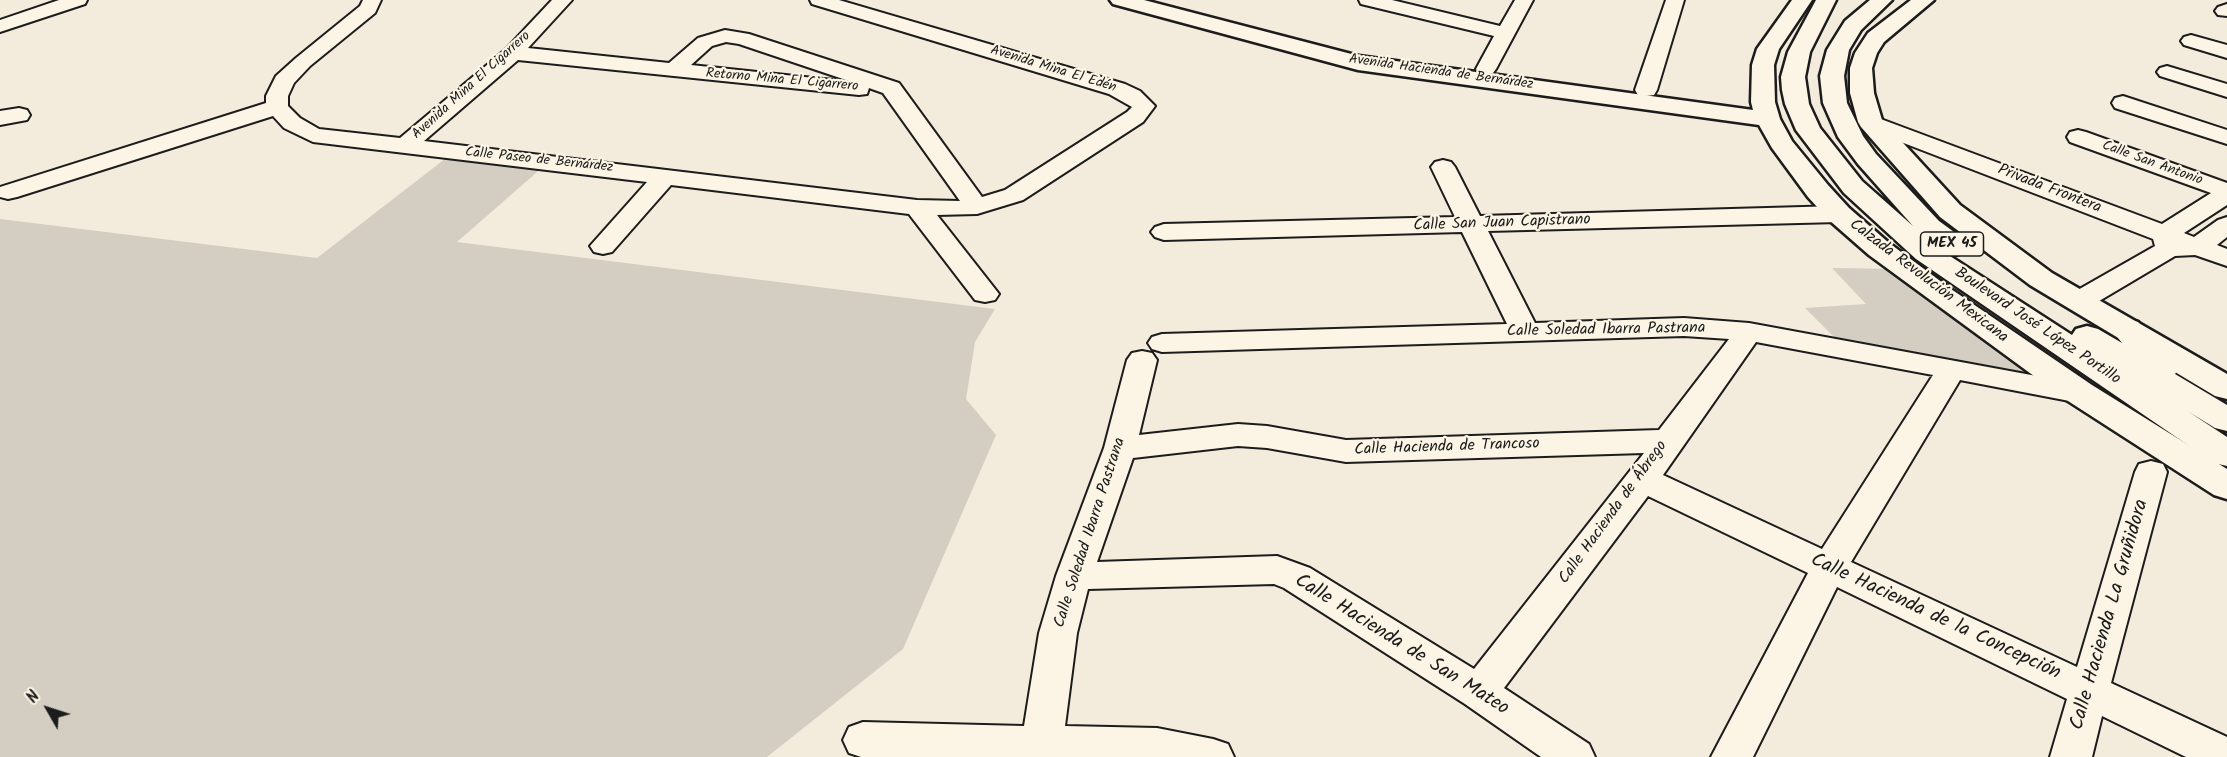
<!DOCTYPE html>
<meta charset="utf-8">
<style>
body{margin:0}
#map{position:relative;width:2227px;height:757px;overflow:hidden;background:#f3ecdd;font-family:Kalam,sans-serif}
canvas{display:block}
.north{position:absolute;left:18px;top:679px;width:60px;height:60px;-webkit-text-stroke:4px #fcf5e5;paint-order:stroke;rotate:309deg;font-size:16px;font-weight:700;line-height:24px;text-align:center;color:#1c1c1c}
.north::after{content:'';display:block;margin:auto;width:21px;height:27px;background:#1c1c1c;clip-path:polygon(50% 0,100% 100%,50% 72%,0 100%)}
</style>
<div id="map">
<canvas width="2227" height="757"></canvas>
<div class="north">N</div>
</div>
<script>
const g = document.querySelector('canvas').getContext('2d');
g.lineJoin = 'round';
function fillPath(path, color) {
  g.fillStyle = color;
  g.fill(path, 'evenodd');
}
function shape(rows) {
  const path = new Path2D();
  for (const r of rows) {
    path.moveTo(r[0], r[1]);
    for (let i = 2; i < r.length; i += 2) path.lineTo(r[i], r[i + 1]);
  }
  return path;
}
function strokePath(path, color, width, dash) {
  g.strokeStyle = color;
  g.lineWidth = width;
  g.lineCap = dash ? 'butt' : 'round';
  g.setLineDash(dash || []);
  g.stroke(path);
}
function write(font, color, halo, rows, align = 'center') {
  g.font = font + ' Kalam,sans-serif';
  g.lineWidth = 4.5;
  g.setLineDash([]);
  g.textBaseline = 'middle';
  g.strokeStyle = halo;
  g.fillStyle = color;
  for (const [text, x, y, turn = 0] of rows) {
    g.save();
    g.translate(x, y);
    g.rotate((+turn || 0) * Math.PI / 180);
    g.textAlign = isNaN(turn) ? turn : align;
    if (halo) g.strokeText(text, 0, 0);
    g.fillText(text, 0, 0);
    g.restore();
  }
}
fillPath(shape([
 [450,155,544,166,457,242,995,309,975,342,966,399,996,435,903,649,767,757,0,757,0,219,317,258],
 [1832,268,1896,269,2040,381,1835,338,1805,308,1866,304]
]), '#d3cec1');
const minor = shape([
 [59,0,87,0,85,4,0,32,0,20,59,0],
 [363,0,381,0,375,13,310,66,294,83,288,96,288,106,300,118,319,129,400,138,506,49,552,0,572,0,528,48,669,63,698,38,725,30,749,34,899,83,982,197,1005,190,1127,112,1132,107,1109,94,812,4,810,0,839,0,1125,84,1140,91,1155,106,1143,122,1023,200,977,214,937,215,999,294,995,300,985,302,975,300,909,214,671,185,612,252,603,254,594,252,590,246,647,182,313,142,284,128,273,116,17,197,8,199,0,197,0,187,266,103,266,96,276,76,296,58,360,6,363,0],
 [726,42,739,44,852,82,691,65,712,46,726,42],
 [518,60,859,95,867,94,869,88,883,93,960,201,917,200,424,141,518,60],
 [1359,0,1392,0,1500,26,1515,0,1533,0,1496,69,1493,73,1486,75,1479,73,1476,69,1494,36,1361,4,1359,0],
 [1666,0,1684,0,1657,90,1654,95,1646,96,1638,95,1635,90,1666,0],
 [2227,4,2227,16,2218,15,2215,11,2218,7,2227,4],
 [2191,35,2227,45,2227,58,2184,45,2181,41,2184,37,2191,35],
 [2167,66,2227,84,2227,97,2160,76,2157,72,2160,68,2167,66],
 [2123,96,2227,130,2227,144,2115,108,2112,103,2115,98,2123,96],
 [19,108,27,110,30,115,27,120,0,125,0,111,19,108],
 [1870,115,2162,224,2211,193,2070,142,2067,137,2070,132,2078,130,2086,132,2227,183,2227,205,2184,233,2194,237,2218,220,2227,217,2227,237,2217,245,2227,249,2227,266,2195,255,2175,256,2089,307,2079,309,2069,307,2065,301,2069,295,2155,246,2153,239,1862,127,1859,122,1862,117,1870,115],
 [1443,160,1451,162,1455,167,1480,216,1839,206,1848,209,1852,214,1848,219,1839,222,1488,231,1535,323,1684,318,1749,323,2091,386,2095,393,2091,400,2080,403,1960,380,1851,562,2077,667,2135,472,2139,464,2151,461,2163,464,2167,472,2111,683,2227,737,2227,757,2186,757,2102,716,2092,757,2050,757,2067,699,1837,587,1753,757,1711,757,1808,573,1648,496,1504,688,1589,744,1595,757,1541,757,1465,704,1284,588,1274,584,1088,589,1077,633,1065,726,1157,728,1213,739,1228,744,1234,757,861,757,849,753,843,740,849,727,863,722,1024,726,1039,633,1056,576,1104,448,1127,360,1132,353,1142,351,1152,353,1157,360,1139,435,1238,424,1267,426,1346,440,1659,430,1729,339,1684,336,1162,352,1152,349,1148,343,1152,337,1162,334,1507,324,1462,232,1164,240,1155,237,1151,232,1155,227,1164,224,1455,217,1431,167,1435,162,1443,160],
 [1756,342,1933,375,1822,549,1663,475,1756,342],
 [1238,446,1267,448,1346,462,1644,453,1474,669,1310,568,1277,556,1097,562,1133,458,1238,446]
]);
const tertiary = shape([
 [1110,0,1144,0,1359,56,1753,110,1751,102,1752,65,1757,49,1792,0,1812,0,1779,49,1774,65,1775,102,1780,119,1792,141,1828,185,1849,208,1889,243,1951,289,2092,385,2227,469,2227,499,2214,495,2068,401,1869,255,1829,220,1808,197,1772,148,1759,125,1358,70,1113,4,1110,0],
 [1911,0,1934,0,1884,42,1877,53,1872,68,1874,93,1882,120,1960,205,2052,273,2227,374,2227,399,2215,396,2030,285,1940,217,1861,127,1858,122,1850,93,1850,68,1855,53,1868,33,1911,0]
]);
const primary = shape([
 [1816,0,1836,0,1810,52,1805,77,1809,104,1820,128,1862,181,1913,226,1858,164,1838,137,1823,103,1820,76,1827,50,1845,21,1870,0,1892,0,1861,30,1849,50,1844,76,1847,103,1863,136,1876,154,1939,221,1965,240,1969,246,1965,252,1955,255,1945,252,1928,240,1936,247,2072,335,2076,329,2087,326,2098,329,2122,343,2111,329,2116,322,2127,319,2138,322,2174,363,2178,370,2175,374,2227,405,2227,431,2215,428,2189,412,2227,437,2227,466,2214,463,1916,259,1844,193,1796,130,1785,104,1782,90,1781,77,1788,52,1816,0]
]);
strokePath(minor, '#1c1c1c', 4);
strokePath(tertiary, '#1c1c1c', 5);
strokePath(primary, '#1c1c1c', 5);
fillPath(minor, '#fcf5e5');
fillPath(tertiary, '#fcf5e5');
fillPath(primary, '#fcf5e5');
write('14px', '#1c1c1c', '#fcf5e5', [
 ["Avenida Mina El Edén",1053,70,17],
 ["Avenida Hacienda de Bernárdez",1441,73,8],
 ["Retorno Mina El Cigarrero",782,81,5],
 ["Avenida Mina El Cigarrero",472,86,-42],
 ["Calle Paseo de Bernárdez",539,161,6],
 ["Calle San Antonio",2152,164,20]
]);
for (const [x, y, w] of [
 [1952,244,63]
]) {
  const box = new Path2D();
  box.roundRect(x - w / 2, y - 12, w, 24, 4.5);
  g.fillStyle = '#fcf5e5';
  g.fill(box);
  strokePath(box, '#1c1c1c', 1.5);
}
write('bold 15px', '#1c1c1c', null, [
 ["MEX 45",1952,244]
]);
write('16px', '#1c1c1c', '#fcf5e5', [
 ["Privada Frontera",2049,190,21],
 ["Calle San Juan Capistrano",1502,224,-2],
 ["Calzada Revolución Mexicana",1928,282,37],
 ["Boulevard José López Portillo",2037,327,34],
 ["Calle Soledad Ibarra Pastrana",1606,331,-1],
 ["Calle Hacienda de Trancoso",1447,448,-2],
 ["Calle Hacienda de Ábrego",1614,513,-54],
 ["Calle Soledad Ibarra Pastrana",1091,533,-72]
]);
write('20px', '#1c1c1c', '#fcf5e5', [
 ["Calle Hacienda La Gruñidora",2111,615,-74],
 ["Calle Hacienda de la Concepción",1935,618,25],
 ["Calle Hacienda de San Mateo",1401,646,32]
]);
</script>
